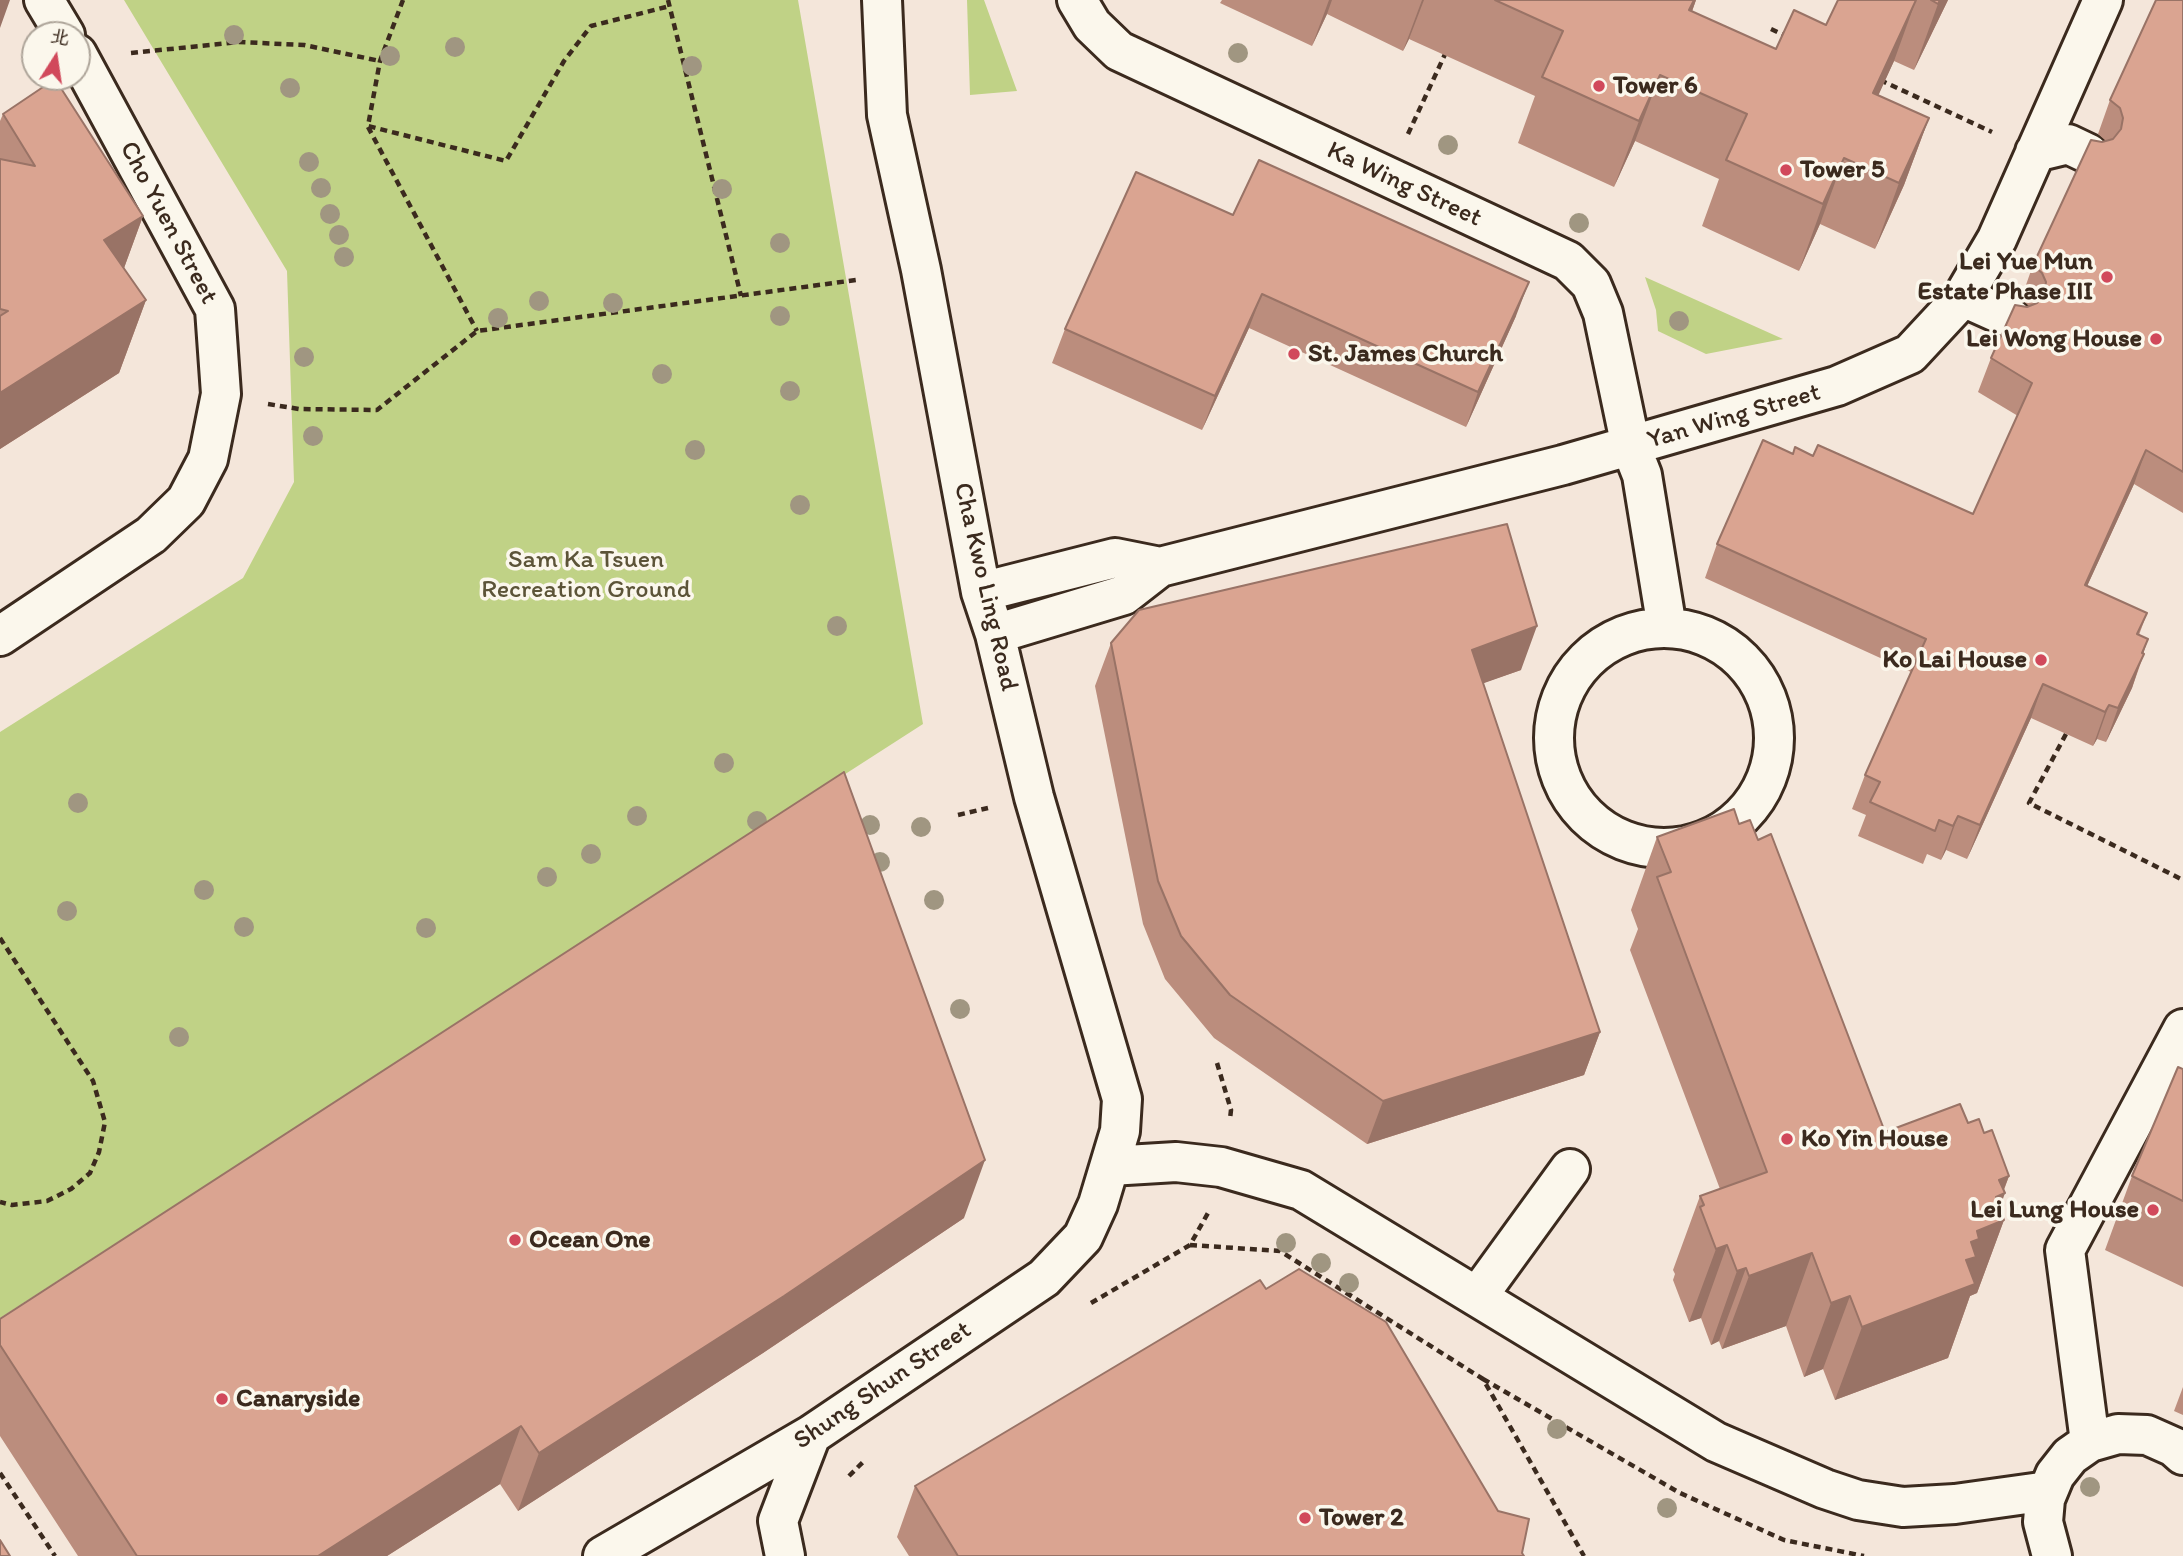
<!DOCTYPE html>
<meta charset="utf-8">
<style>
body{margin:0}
#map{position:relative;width:2183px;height:1556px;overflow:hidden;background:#f4e6da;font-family:Itim,"LXGW WenKai TC",sans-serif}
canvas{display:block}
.north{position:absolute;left:21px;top:21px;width:70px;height:70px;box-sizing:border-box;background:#fbf7ec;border:2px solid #aea59a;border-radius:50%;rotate:12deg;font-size:19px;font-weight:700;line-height:28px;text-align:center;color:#3b2a1e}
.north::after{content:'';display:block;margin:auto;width:24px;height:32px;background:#d1495b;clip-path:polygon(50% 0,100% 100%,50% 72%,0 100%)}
</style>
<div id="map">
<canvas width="2183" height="1556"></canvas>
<div class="north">北</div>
</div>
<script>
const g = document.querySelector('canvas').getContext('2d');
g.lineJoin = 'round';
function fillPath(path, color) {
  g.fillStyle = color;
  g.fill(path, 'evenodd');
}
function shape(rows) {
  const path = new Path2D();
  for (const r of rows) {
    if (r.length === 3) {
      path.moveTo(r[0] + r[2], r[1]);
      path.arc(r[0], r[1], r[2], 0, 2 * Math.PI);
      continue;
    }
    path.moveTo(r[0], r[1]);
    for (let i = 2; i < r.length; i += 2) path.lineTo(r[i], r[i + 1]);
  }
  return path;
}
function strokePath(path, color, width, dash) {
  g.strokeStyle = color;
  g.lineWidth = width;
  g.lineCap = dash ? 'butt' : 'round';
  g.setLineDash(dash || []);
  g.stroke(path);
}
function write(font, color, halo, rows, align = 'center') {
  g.font = font + ' Itim,sans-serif';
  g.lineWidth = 7;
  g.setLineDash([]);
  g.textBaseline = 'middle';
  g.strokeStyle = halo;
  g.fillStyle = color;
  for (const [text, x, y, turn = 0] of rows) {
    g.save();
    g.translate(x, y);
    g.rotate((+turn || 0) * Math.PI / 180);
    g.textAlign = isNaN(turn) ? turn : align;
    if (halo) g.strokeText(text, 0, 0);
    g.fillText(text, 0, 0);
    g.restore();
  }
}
fillPath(shape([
 [124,0,798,0,923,724,0,1318,0,732,243,578,294,482,287,271],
 [967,0,984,0,1017,91,970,95],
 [1645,277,1783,339,1706,354,1658,331,1656,310]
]), '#c0d286');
const minor = shape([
 [44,0,65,35],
 [1077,0,1092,25,1119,51,1568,261,1591,284,1603,313,1631,447,1642,475,1667,628],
 [2035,152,2068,144,2089,154],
 [1963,297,2012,319],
 [981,592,1115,558,1160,567,1563,465,1837,386,1910,354,1963,297,1997,239,2103,0],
 [1664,738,110],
 [995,634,1124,595,1160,567],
 [0,636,151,535,186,501,208,459,221,394,215,309,77,54],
 [1110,1166,1176,1162,1221,1167,1301,1190,1716,1442,1825,1489,1858,1500,1903,1507,1955,1504,2048,1491],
 [1477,1297,1570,1169],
 [2090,1442,2065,1250,2183,1029],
 [603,1556,811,1435,1044,1278,1083,1237,1098,1204,1120,1131,1122,1099,1034,797,995,634,981,592,921,270,887,115,882,0],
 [785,1556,778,1521,811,1435],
 [2052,1556,2043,1522,2045,1499,2055,1475,2070,1456,2090,1442,2118,1434,2147,1435,2174,1447,2183,1455]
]);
strokePath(minor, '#3b2a1e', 44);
strokePath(shape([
 [403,0,380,61,368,126,506,161,564,61,591,26,670,6],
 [668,0,741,296],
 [1771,29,1786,36],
 [131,53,239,42,304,45,380,61],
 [1880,80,1992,132],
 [368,127,477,331],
 [1408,134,1447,50],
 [268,404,299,409,377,410,477,331,856,280],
 [2066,734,2029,803,2183,880],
 [958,815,988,808],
 [0,938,93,1081,105,1122,99,1152,90,1173,71,1189,47,1201,12,1205,0,1202],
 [1217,1063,1231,1110,1230,1119],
 [1190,1245,1280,1251,1483,1379,1584,1556],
 [1091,1303,1190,1245,1208,1213],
 [1483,1379,1680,1493,1784,1540,1864,1556],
 [0,1473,55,1556],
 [849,1476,863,1462]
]), '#3b2a1e', 4.5, [7, 5]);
strokePath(minor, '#fbf7ec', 38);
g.fillStyle = '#a09681';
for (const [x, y] of [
 [234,35],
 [455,47],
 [1238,53],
 [390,56],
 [692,66],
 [290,88],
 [1448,145],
 [309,162],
 [321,188],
 [722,189],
 [330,214],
 [1579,223],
 [339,235],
 [780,243],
 [344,257],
 [539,301],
 [613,303],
 [780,316],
 [498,318],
 [1679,321],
 [304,357],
 [662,374],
 [790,391],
 [313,436],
 [695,450],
 [800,505],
 [837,626],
 [724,763],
 [78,803],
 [637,816],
 [757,821],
 [870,825],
 [921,827],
 [591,854],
 [880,862],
 [547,877],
 [204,890],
 [934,900],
 [67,911],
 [244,927],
 [426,928],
 [960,1009],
 [179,1037],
 [1286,1243],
 [1321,1263],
 [1349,1283],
 [1557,1429],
 [2090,1487],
 [1667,1508]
]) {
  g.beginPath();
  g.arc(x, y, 10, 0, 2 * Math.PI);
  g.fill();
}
fillPath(shape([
 [1222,0,1696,0,1692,11,1776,49,1826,25,1838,0,1948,0,1914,70,1894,61,1878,95,1929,118,1904,185,1875,249,1820,224,1799,271,1702,226,1719,179,1635,141,1614,187,1518,143,1535,96,1409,39,1403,51,1327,14,1312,46,1220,3],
 [2183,0,2183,513,2134,484,2087,586,2147,613,2139,635,2144,654,2132,688,2106,742,2097,739,2093,746,2031,718,1967,859,1946,850,1941,860,1927,854,1923,864,1858,836,1866,815,1852,809,1865,775,1911,672,1705,578,1717,544,1792,454,1813,456,1973,514,2018,416,1978,392,1991,358,2027,307,2029,306,2021,299,2033,265,2102,142,2106,141,2098,134,2110,100],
 [3,114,143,216,124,268,146,300,119,373,0,449,0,121],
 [1233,215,1516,316,1466,427,1249,328,1202,430,1052,363,1065,329],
 [1111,643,1521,670,1483,683,1600,1032,1584,1075,1367,1144,1214,1038,1165,979,1143,924,1095,686],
 [1739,824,1758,840,1885,1132,1968,1123,1984,1133,2009,1176,2004,1190,2000,1208,2004,1220,1977,1293,1970,1296,1948,1358,1835,1400,1823,1369,1804,1377,1786,1326,1722,1349,1719,1341,1711,1345,1701,1318,1689,1322,1673,1280,1675,1274,1673,1270,1700,1196,1720,1189,1630,950,1638,929,1631,910,1657,837],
 [2183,1069,2183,1287,2105,1250,2132,1176],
 [964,1218,763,1353,518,1511,500,1484,387,1556,78,1556,0,1436,0,1319],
 [1266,1289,1522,1553,1524,1556,909,1556,897,1537,915,1486],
 [2183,1387,2183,1415,2174,1411]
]), '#bb8d7d');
fillPath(shape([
 [0,0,10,0,0,28],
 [1329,0,1332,0,1327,14,1312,46],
 [1422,0,1424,0,1409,39,1403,51],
 [1694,0,1696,0,1683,37,1689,10],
 [1916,0,1894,61,1849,160,1873,93],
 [1940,0,1948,0,1914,70,1938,4],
 [1660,75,1635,141,1614,187,1639,121],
 [1929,118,1904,185,1875,249,1899,183],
 [1844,158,1820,224,1799,271,1823,204],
 [143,216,116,290,104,240],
 [1529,282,1516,316,1466,427,1478,392],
 [1262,294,1249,328,1202,430,1215,396],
 [146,300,119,373,0,449,0,393],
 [2146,450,2134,484,2072,619,2085,585],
 [1537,626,1521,670,1456,693,1472,650],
 [2148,639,2132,688,2106,742,2118,708],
 [2043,684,2031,718,1967,859,1980,825],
 [2109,705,2097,739,2093,746,2105,712],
 [1958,816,1946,850,1941,860,1953,826],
 [1600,1032,1584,1075,1367,1144,1383,1101],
 [985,1160,964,1218,763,1353,518,1511,539,1453],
 [2009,1176,2002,1194,2005,1193,1994,1224,2004,1220,1977,1293,1970,1296,1948,1358,1835,1400,1862,1327,1971,1242,1999,1180],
 [1727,1245,1701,1318,1689,1322,1716,1249],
 [1812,1253,1786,1326,1722,1349,1749,1276],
 [1746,1268,1719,1341,1711,1345,1737,1271],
 [1850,1296,1823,1369,1804,1377,1831,1303],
 [521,1426,500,1484,387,1556,318,1556]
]), '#997366');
const building = shape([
 [1495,0,1694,0,1689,10,1776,49,1794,10,1826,25,1838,0,1916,0,1873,93,1929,118,1899,183,1844,158,1823,204,1726,160,1747,114,1660,75,1639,121,1542,77,1563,31,1495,0],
 [1931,0,1940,0,1938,4,1931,0],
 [2156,0,2183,0,2183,472,2146,450,2085,585,2147,613,2137,634,2148,639,2142,653,2144,654,2118,708,2109,705,2105,712,2043,684,1980,825,1958,816,1953,826,1939,820,1935,831,1870,802,1880,782,1865,775,1926,639,1717,544,1763,440,1793,454,1795,447,1813,456,1818,445,1973,514,2032,383,1991,358,2015,305,2027,307,2037,303,2044,295,2046,282,2042,273,2033,265,2091,140,2102,142,2113,139,2121,129,2123,118,2120,108,2110,100,2156,0],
 [55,79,143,216,104,240,146,300,0,393,0,316,8,311,0,309,0,159,35,166,3,114,55,79],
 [1259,160,1529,282,1478,392,1262,294,1215,396,1065,329,1136,172,1233,215,1259,160],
 [1507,524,1537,626,1472,650,1600,1032,1383,1101,1230,995,1181,936,1158,881,1111,643,1139,610,1507,524],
 [844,772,985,1160,784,1296,539,1453,521,1426,318,1556,137,1556,0,1345,0,1319,844,772],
 [1734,809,1739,824,1750,820,1758,840,1771,834,1885,1132,1960,1104,1968,1123,1979,1119,1984,1133,1992,1130,2009,1176,1999,1180,2005,1193,1996,1197,2004,1220,1977,1231,1979,1239,1971,1242,1976,1257,1966,1260,1975,1284,1862,1327,1850,1296,1831,1303,1812,1253,1749,1276,1746,1268,1737,1271,1727,1245,1716,1249,1700,1207,1704,1205,1700,1196,1767,1172,1657,877,1671,872,1657,837,1734,809],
 [2178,1067,2183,1069,2183,1201,2132,1176,2178,1067],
 [1299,1269,1386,1322,1498,1511,1529,1519,1522,1553,1524,1556,958,1556,915,1486,1260,1280,1266,1289,1299,1269],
 [0,1540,10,1556,0,1556,0,1540]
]);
fillPath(building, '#daa491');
strokePath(building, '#997366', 2);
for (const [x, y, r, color] of [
 [1599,86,7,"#d1495b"],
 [1786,170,7,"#d1495b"],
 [2107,277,7,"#d1495b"],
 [2156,339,7,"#d1495b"],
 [1294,354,7,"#d1495b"],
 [2041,660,7,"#d1495b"],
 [1787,1139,7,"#d1495b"],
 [2153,1210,7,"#d1495b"],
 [515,1240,7,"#d1495b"],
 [222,1399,7,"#d1495b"],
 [1305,1518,7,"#d1495b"]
]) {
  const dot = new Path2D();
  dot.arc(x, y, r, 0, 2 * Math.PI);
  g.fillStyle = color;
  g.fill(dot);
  strokePath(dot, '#fbf7ec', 2.5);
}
write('bold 26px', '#3b2a1e', '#fbf7ec', [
 ["Tower 6",1613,86],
 ["Tower 5",1800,170],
 ["Lei Yue Mun",2093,262,"right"],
 ["Estate Phase III",2093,292,"right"],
 ["Lei Wong House",2142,339,"right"],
 ["St. James Church",1308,354],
 ["Ko Lai House",2027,660,"right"],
 ["Ko Yin House",1801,1139],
 ["Lei Lung House",2139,1210,"right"],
 ["Ocean One",529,1240],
 ["Canaryside",236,1399],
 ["Tower 2",1319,1518]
], 'left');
write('26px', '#3b2a1e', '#fbf7ec', [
 ["Ka Wing Street",1404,185,25],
 ["Cho Yuen Street",168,223,62],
 ["Yan Wing Street",1734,417,-16],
 ["Cha Kwo Ling Road",985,587,77],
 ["Shung Shun Street",883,1386,-34]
]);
write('26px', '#5c5438', '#fbf7ec', [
 ["Sam Ka Tsuen",586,560],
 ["Recreation Ground",586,590]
]);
</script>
